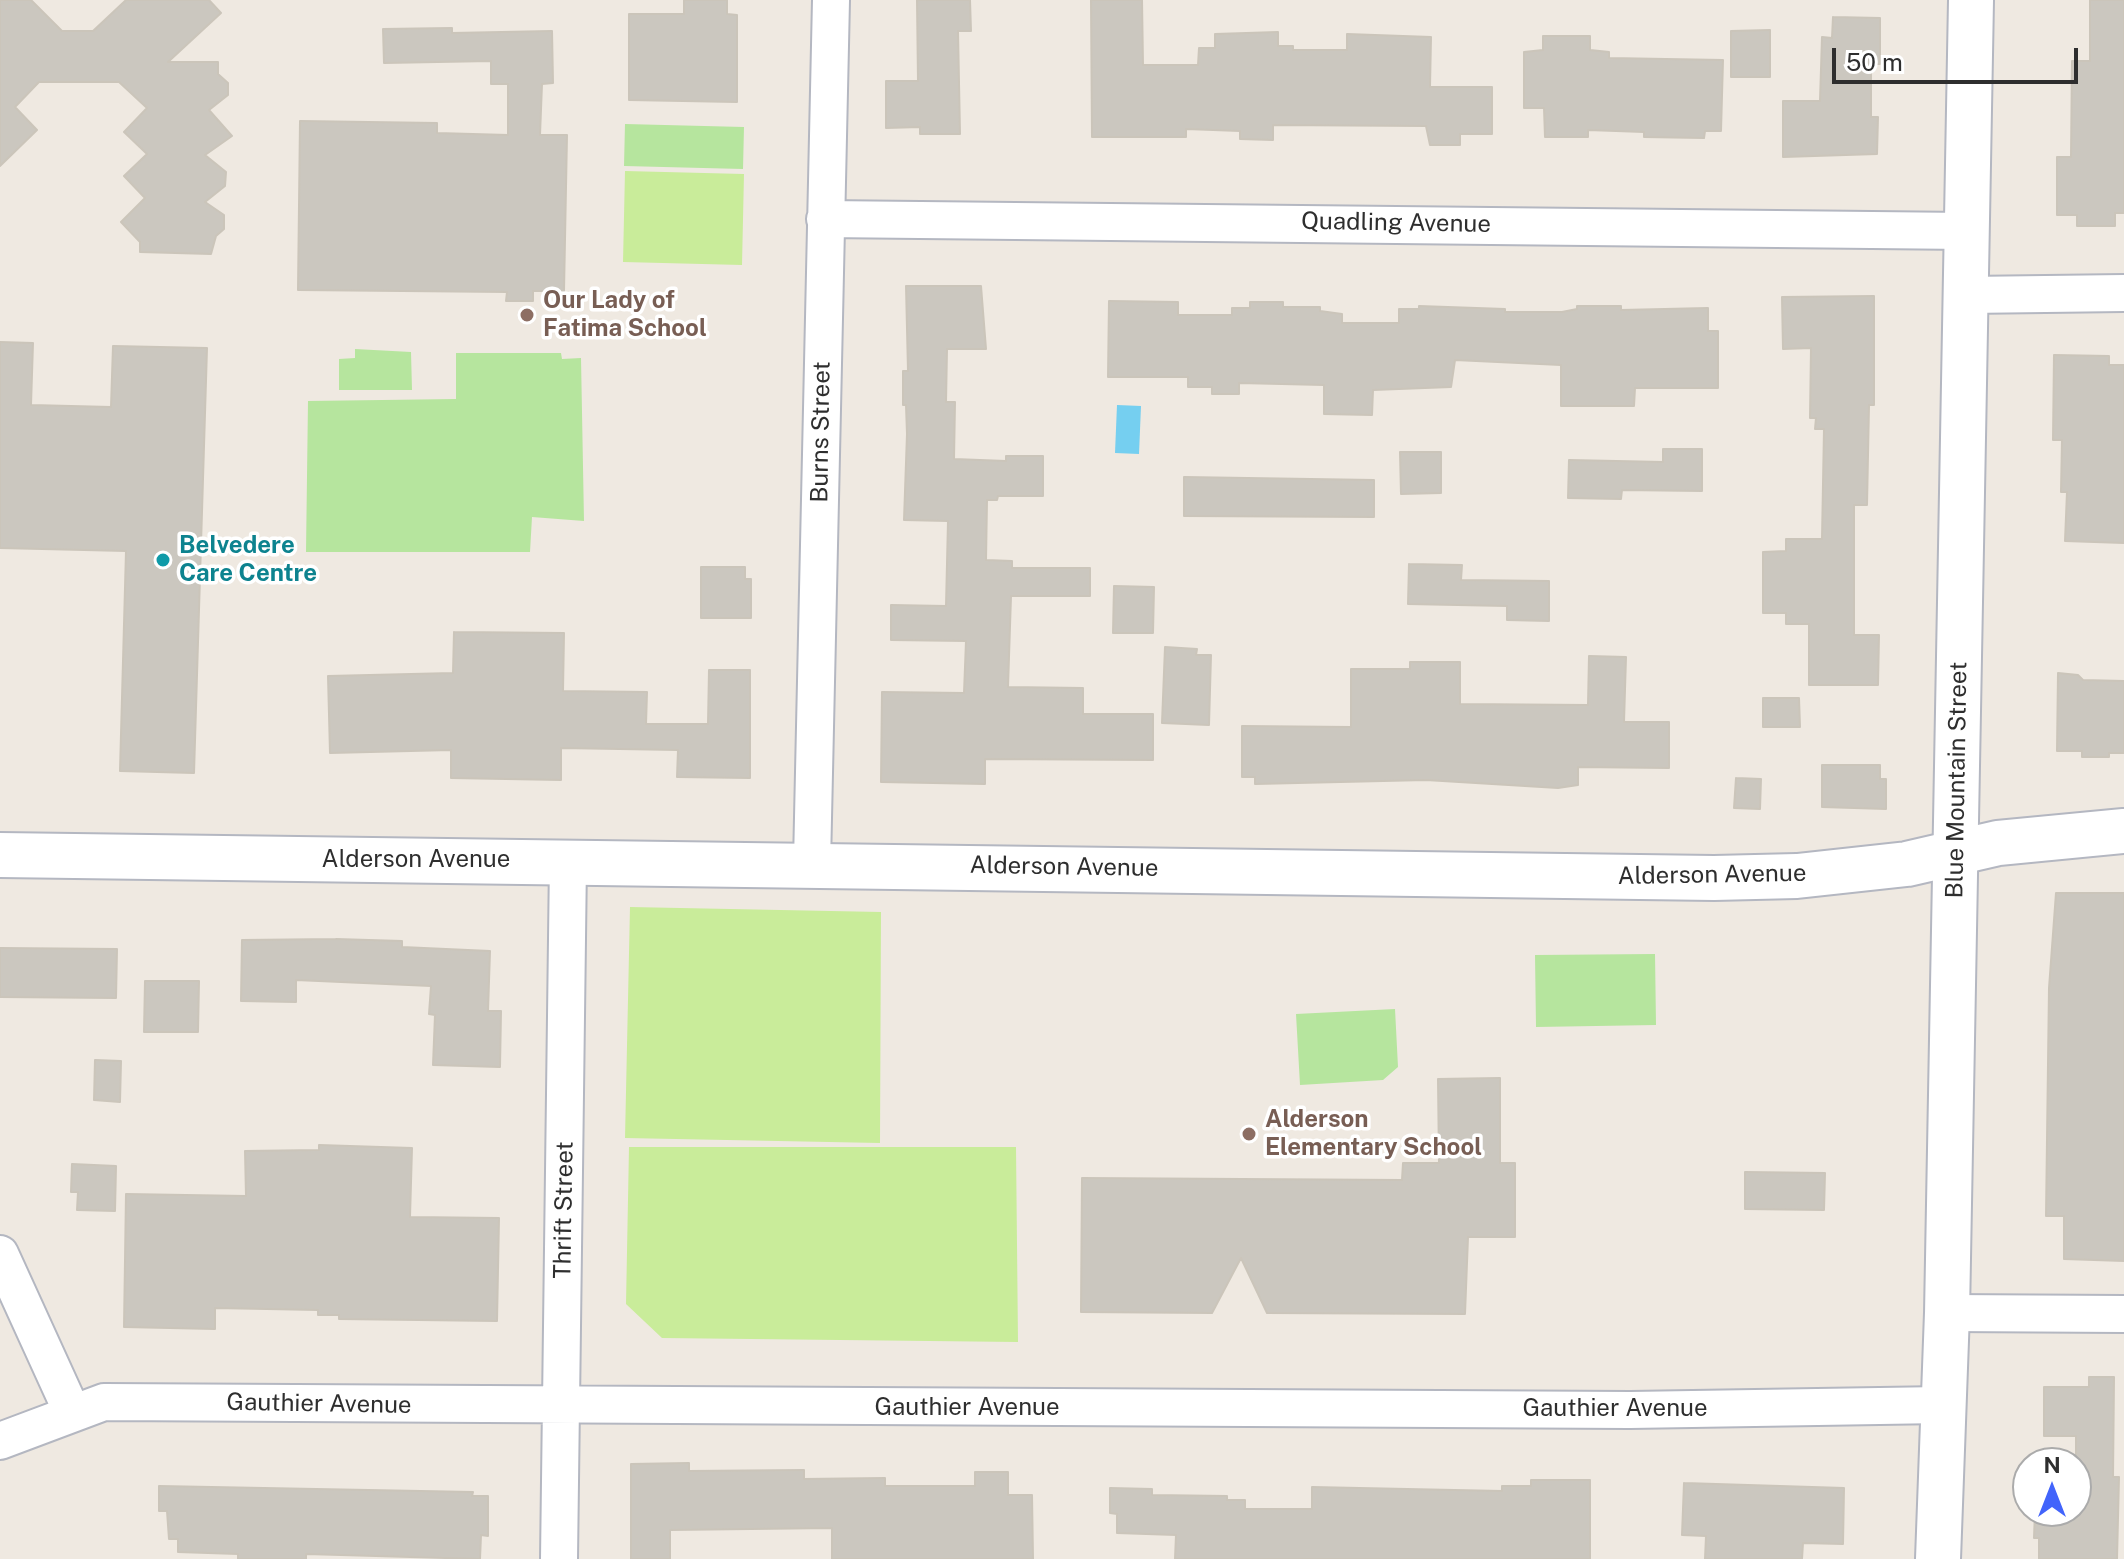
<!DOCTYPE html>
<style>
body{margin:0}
#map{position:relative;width:2124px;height:1559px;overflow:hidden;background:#efe9e1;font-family:"Public Sans",sans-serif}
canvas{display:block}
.north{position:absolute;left:2012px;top:1447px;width:80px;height:80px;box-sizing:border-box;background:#fff;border:2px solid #ababab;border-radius:50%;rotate:0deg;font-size:22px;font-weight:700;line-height:32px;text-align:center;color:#2e2e2e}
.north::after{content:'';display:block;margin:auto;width:28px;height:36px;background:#4264fb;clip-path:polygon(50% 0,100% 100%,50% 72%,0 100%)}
.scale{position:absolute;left:1832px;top:48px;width:246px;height:36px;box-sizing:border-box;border:4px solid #2e2e2e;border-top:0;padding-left:10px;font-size:24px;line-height:28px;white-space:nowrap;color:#2e2e2e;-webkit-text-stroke:6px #fff;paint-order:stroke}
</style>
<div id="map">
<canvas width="2124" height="1559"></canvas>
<div class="north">N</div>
<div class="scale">50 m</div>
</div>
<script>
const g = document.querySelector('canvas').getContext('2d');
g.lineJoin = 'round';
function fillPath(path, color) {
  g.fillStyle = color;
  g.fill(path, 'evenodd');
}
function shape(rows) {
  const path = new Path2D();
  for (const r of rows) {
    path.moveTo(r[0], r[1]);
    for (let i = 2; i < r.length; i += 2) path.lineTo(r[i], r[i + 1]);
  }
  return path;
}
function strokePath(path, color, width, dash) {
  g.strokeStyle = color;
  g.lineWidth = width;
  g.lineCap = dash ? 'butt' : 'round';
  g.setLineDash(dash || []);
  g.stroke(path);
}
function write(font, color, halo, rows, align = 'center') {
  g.font = font + ' "Public Sans",sans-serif';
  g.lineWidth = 7;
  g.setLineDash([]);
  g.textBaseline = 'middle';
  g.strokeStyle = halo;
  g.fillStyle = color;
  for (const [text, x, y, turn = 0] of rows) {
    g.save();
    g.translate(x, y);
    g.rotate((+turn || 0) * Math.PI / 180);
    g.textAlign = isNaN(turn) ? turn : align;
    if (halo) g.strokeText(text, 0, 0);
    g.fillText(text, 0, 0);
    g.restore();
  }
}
fillPath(shape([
 [625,124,744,127,743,169,624,166],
 [355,349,411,352,412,390,339,390,339,359,355,358],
 [456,353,561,353,562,359,581,358,584,521,532,517,530,552,306,552,308,401,456,399],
 [1655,954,1656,1025,1536,1027,1535,955],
 [1395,1009,1398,1067,1383,1080,1300,1085,1296,1014]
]), '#b6e59e');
fillPath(shape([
 [625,171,744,174,742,265,623,262],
 [630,907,881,912,880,1143,625,1138],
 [629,1147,1016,1147,1018,1342,662,1338,626,1304]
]), '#c9ec9a');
fillPath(shape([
 [1117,405,1141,406,1139,454,1115,453]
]), '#75cff0');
const building = shape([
 [0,0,31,0,62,31,93,31,126,0,209,0,221,13,168,62,218,62,218,74,228,83,228,95,209,110,232,136,205,155,226,172,225,186,205,202,224,215,224,229,216,236,211,254,140,252,140,242,121,222,145,198,124,176,147,154,124,132,147,108,119,82,39,82,15,107,37,130,0,166,0,0],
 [684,0,727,0,727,14,737,15,737,102,629,100,629,14,684,14,684,0],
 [917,0,970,0,971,31,958,31,960,134,920,134,920,127,886,128,886,81,918,81,917,0],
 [1091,0,1142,0,1143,65,1198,65,1199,48,1215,48,1215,34,1278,32,1278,46,1293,46,1293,50,1347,50,1347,34,1431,37,1430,87,1492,87,1492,134,1460,134,1460,145,1430,145,1426,126,1273,125,1273,140,1240,139,1240,131,1186,129,1186,137,1092,137,1091,0],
 [2090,0,2124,0,2124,213,2115,213,2115,226,2077,226,2077,215,2057,215,2057,157,2071,157,2072,61,2090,61,2090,0],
 [1833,17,1880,18,1880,64,1871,64,1871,117,1878,117,1877,154,1783,157,1783,101,1820,101,1822,37,1832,38,1833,17],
 [452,28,452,33,552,31,553,83,542,84,540,135,567,135,564,291,533,291,533,301,506,301,507,292,298,290,300,121,437,123,437,133,508,135,508,84,491,84,491,61,384,63,383,29,452,28],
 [1770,30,1770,77,1731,77,1731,31,1770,30],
 [1543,36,1590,36,1590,50,1609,52,1609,58,1723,60,1721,131,1705,131,1704,138,1644,137,1644,132,1588,130,1588,137,1545,137,1544,108,1524,108,1524,52,1543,50,1543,36],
 [906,286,981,286,986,349,947,349,946,402,955,402,954,459,1006,461,1006,456,1043,456,1043,496,998,496,997,500,987,500,986,560,1012,561,1012,568,1090,568,1090,596,1011,596,1008,687,1083,688,1083,714,1153,714,1153,760,985,759,985,784,881,782,882,692,964,693,966,641,891,640,891,605,946,606,948,521,904,520,907,434,906,405,903,405,903,371,908,371,906,286],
 [1874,296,1874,405,1869,405,1867,505,1854,505,1854,635,1879,635,1878,685,1809,685,1809,624,1786,624,1786,613,1763,613,1763,552,1786,551,1786,539,1822,539,1824,429,1815,429,1816,418,1810,418,1811,348,1783,349,1782,297,1874,296],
 [1109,301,1178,302,1178,315,1232,315,1232,308,1250,308,1250,302,1283,302,1283,307,1320,307,1320,311,1342,314,1342,323,1399,323,1399,309,1419,309,1419,306,1505,309,1505,312,1562,312,1577,309,1577,306,1621,306,1621,310,1708,308,1708,331,1718,331,1718,388,1635,388,1634,406,1561,406,1561,365,1455,360,1451,387,1373,390,1372,415,1324,414,1324,385,1239,383,1239,394,1212,394,1212,387,1188,387,1188,377,1108,377,1109,301],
 [0,342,33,343,31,405,111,407,113,346,207,348,194,773,120,771,126,551,0,548,0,342],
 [2054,355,2109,356,2109,365,2124,365,2124,543,2065,541,2067,492,2061,492,2062,440,2053,440,2054,355],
 [1663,449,1702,449,1702,491,1622,490,1621,499,1568,498,1569,460,1663,462,1663,449],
 [1400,452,1441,452,1441,493,1401,494,1400,452],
 [1184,477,1374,480,1374,517,1184,516,1184,477],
 [1409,564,1462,565,1461,580,1549,581,1549,621,1507,620,1507,606,1408,604,1409,564],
 [701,567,745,567,745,579,751,579,751,618,701,618,701,567],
 [1114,586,1154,587,1153,633,1113,633,1114,586],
 [454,632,564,633,563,691,647,692,646,724,708,724,709,670,750,670,750,778,677,777,678,750,561,748,561,780,451,778,451,750,330,753,328,676,453,673,454,632],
 [1165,647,1197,649,1196,655,1211,655,1209,725,1162,723,1165,647],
 [1589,656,1626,657,1624,722,1669,722,1669,768,1578,767,1578,785,1558,788,1426,780,1255,784,1255,777,1242,777,1242,726,1351,727,1351,669,1410,669,1410,662,1460,662,1460,704,1588,705,1589,656],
 [2058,673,2078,675,2083,680,2124,681,2124,753,2109,753,2109,757,2082,757,2082,751,2057,751,2058,673],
 [1763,698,1799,698,1800,727,1763,727,1763,698],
 [1822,765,1880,765,1880,779,1886,779,1886,809,1822,807,1822,765],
 [1736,778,1761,779,1760,809,1734,808,1736,778],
 [2056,893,2124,893,2124,1261,2064,1259,2064,1216,2046,1216,2049,988,2056,893],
 [336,939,402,941,402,947,490,951,488,1011,501,1011,500,1067,433,1065,435,1015,429,1014,431,986,296,980,296,1002,241,1001,242,940,336,939],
 [0,948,117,949,116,998,0,997,0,948],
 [145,981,199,981,198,1032,144,1032,145,981],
 [95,1060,121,1061,120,1102,94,1100,95,1060],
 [1500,1078,1500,1163,1515,1163,1515,1237,1468,1237,1465,1314,1267,1313,1241,1258,1212,1313,1081,1312,1082,1178,1402,1180,1403,1163,1439,1163,1438,1079,1500,1078],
 [319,1145,412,1148,410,1217,499,1218,497,1321,339,1319,339,1315,318,1315,318,1310,215,1308,215,1329,124,1327,126,1194,246,1196,245,1151,319,1150,319,1145],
 [72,1164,116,1166,115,1211,77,1210,78,1192,71,1192,72,1164],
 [1745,1172,1825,1173,1824,1210,1745,1209,1745,1172],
 [2089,1377,2114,1377,2113,1477,2119,1477,2117,1559,2039,1559,2039,1538,2034,1538,2035,1511,2076,1511,2076,1436,2044,1436,2044,1387,2089,1387,2089,1377],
 [689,1463,689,1471,804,1470,804,1479,885,1478,885,1486,975,1486,975,1472,1008,1472,1008,1495,1032,1495,1033,1559,832,1559,832,1528,670,1530,670,1559,631,1559,631,1464,689,1463],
 [1531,1480,1590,1480,1590,1559,1175,1559,1176,1535,1117,1533,1117,1514,1110,1513,1110,1488,1152,1489,1152,1495,1227,1496,1227,1500,1245,1500,1245,1509,1312,1509,1312,1487,1502,1491,1502,1486,1531,1486,1531,1480],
 [1684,1483,1844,1488,1843,1544,1803,1543,1802,1559,1705,1559,1706,1536,1682,1535,1684,1483],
 [159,1486,473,1492,472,1496,488,1496,488,1536,481,1535,480,1559,306,1554,306,1559,238,1559,238,1554,178,1552,178,1539,169,1539,167,1511,159,1511,159,1486]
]);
fillPath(building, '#cbc7bf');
strokePath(building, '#cbc5ba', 2);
const minor = shape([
 [825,219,1967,231],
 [1967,295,2124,293],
 [812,863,831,0],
 [0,1254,72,1412],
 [1947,1313,2124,1314],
 [0,1441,104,1402,1630,1410,1942,1405],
 [559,1559,568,861]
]);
const tertiary = shape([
 [0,855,1714,878,1797,876,1907,864,1998,843,2124,831]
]);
const secondary = shape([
 [1938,1559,1947,1313,1971,0]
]);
strokePath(minor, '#b4b7c1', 40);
strokePath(tertiary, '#b4b7c1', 48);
strokePath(secondary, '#b4b7c1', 48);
strokePath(minor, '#fff', 36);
strokePath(tertiary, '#fff', 44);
strokePath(secondary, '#fff', 44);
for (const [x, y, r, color] of [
 [527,315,8,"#8d6e63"],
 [163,560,8,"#0f9aa8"],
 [1249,1134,8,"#8d6e63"]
]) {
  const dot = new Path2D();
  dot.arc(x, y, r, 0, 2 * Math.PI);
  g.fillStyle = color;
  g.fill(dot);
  strokePath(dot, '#fff', 3);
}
write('24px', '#2e2e2e', '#fff', [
 ["Quadling Avenue",1396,223,1],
 ["Burns Street",821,432,-89],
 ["Blue Mountain Street",1957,780,-89],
 ["Alderson Avenue",416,860],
 ["Alderson Avenue",1064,867,1],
 ["Alderson Avenue",1712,875,-1],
 ["Thrift Street",564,1210,-89],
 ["Gauthier Avenue",319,1404,1],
 ["Gauthier Avenue",967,1408],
 ["Gauthier Avenue",1615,1409]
]);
write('bold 24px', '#785e54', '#fff', [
 ["Our Lady of",543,301],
 ["Fatima School",543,329],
 ["Alderson",1265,1120],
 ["Elementary School",1265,1148]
], 'left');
write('bold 24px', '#0d838f', '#fff', [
 ["Belvedere",179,546],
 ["Care Centre",179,574]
], 'left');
</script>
